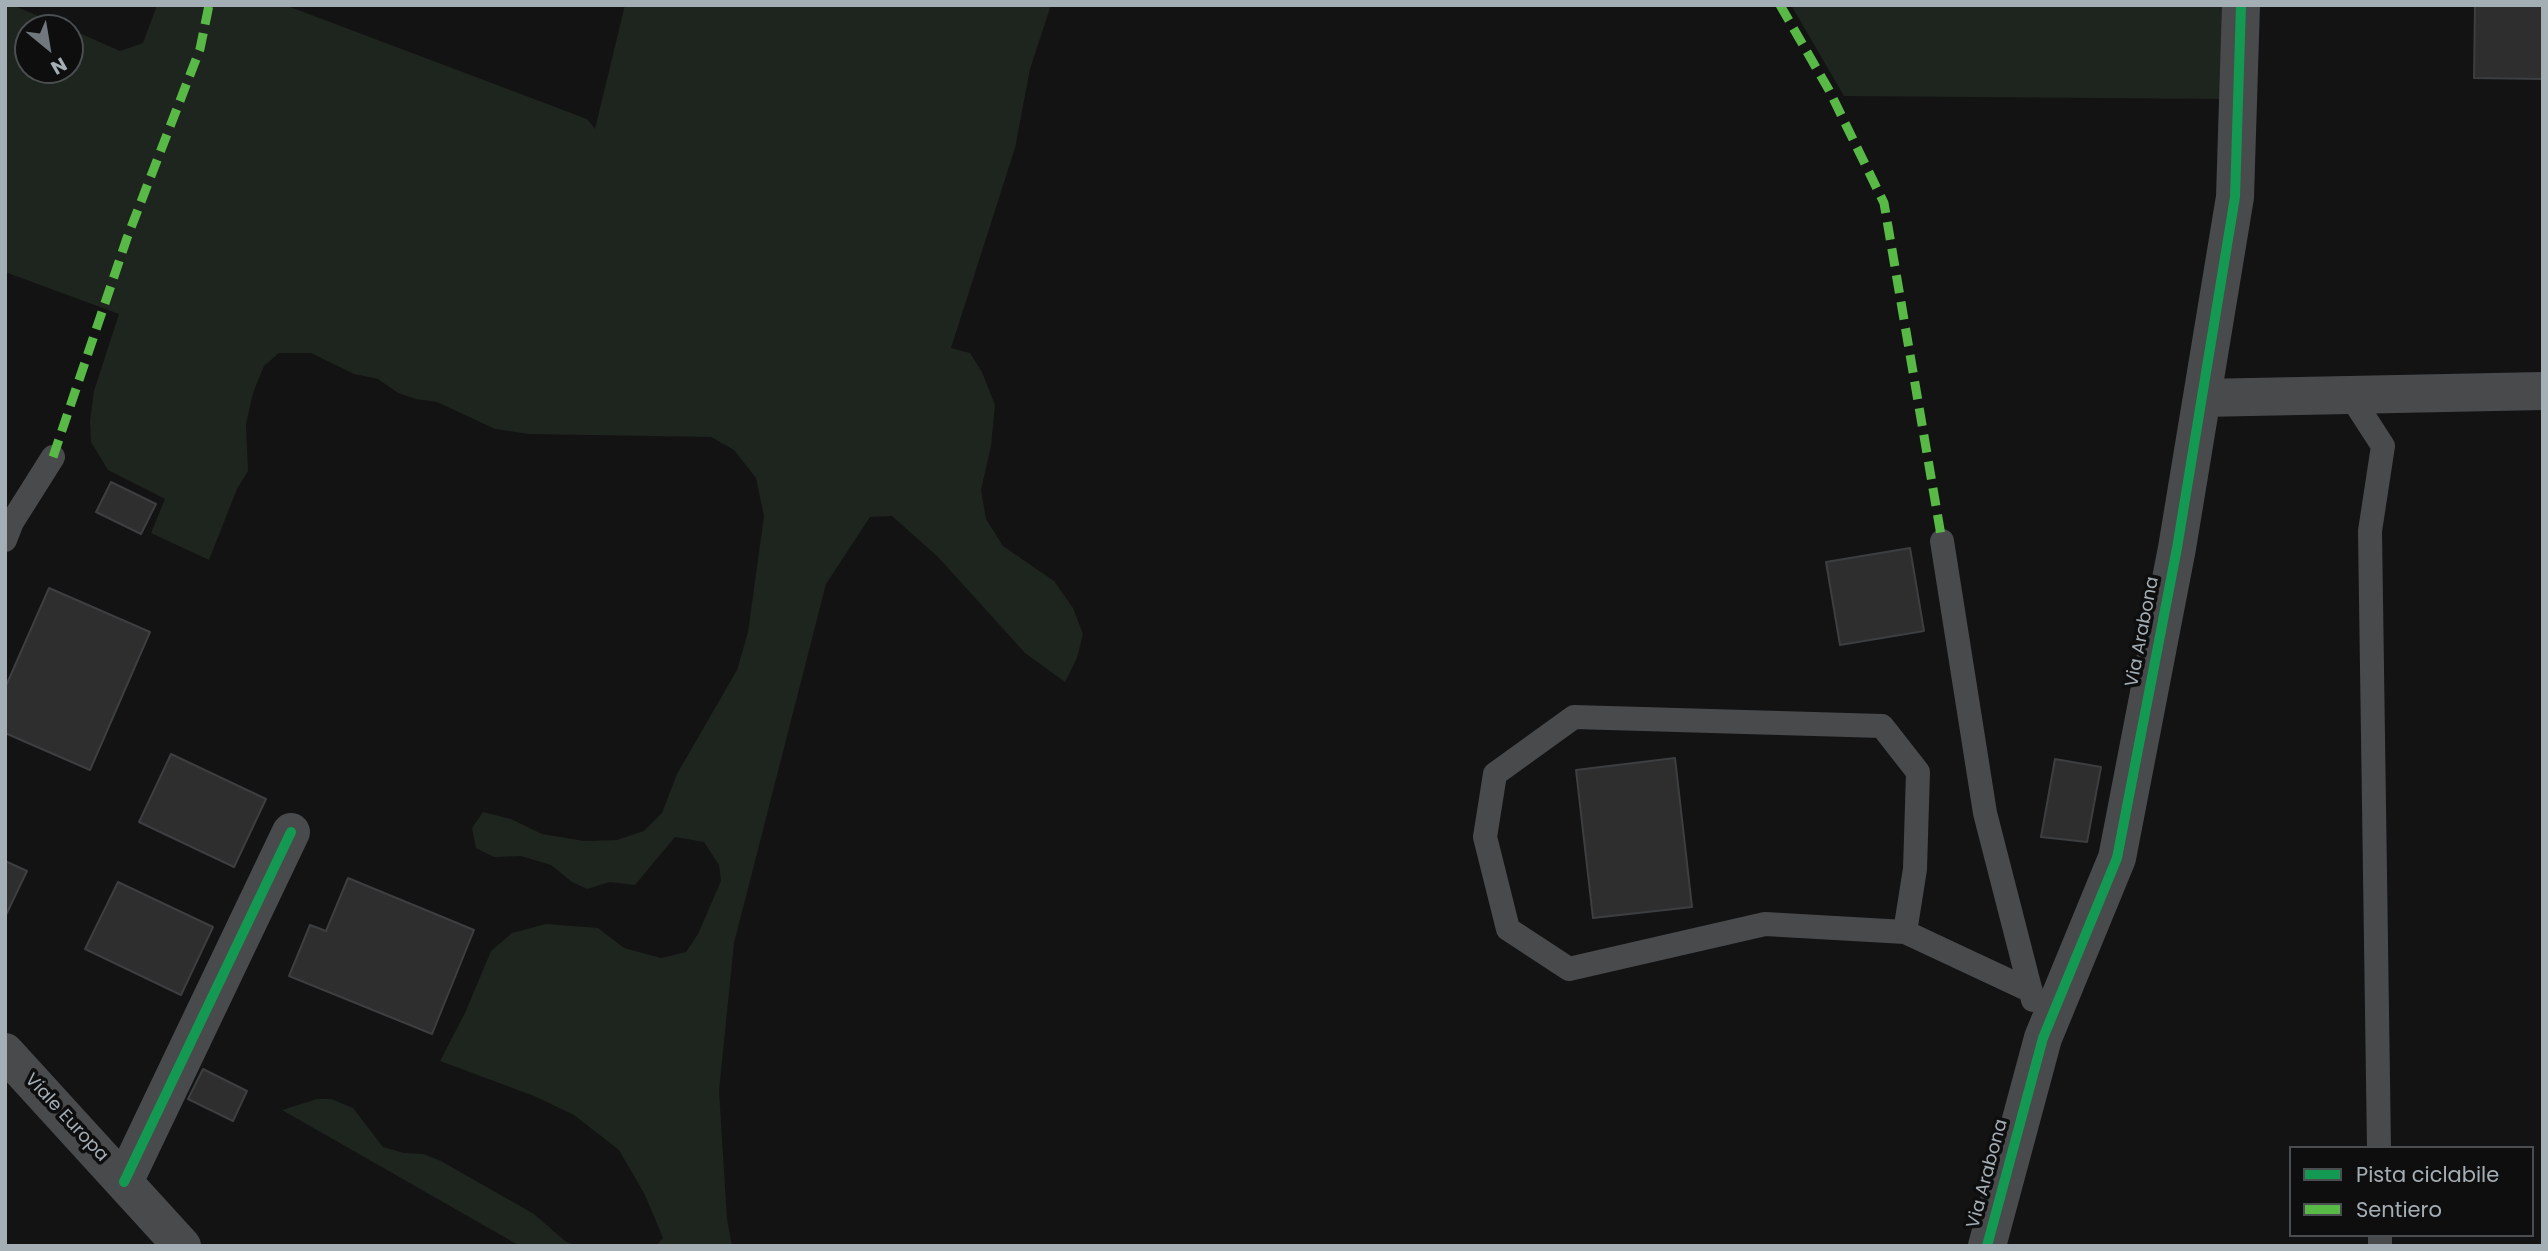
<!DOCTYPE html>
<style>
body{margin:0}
#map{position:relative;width:2548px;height:1251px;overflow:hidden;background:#131314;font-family:Poppins,sans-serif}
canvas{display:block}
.frame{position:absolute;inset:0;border:7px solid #a4aeb5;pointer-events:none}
.legend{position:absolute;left:2289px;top:1146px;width:245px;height:91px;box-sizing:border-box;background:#0e0e0f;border:2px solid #4a4e51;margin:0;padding:9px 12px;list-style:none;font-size:21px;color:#a4aeb5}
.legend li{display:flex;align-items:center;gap:14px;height:35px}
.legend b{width:35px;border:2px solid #4a4e51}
.north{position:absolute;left:14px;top:14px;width:70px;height:70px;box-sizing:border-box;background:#0e0e0f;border:2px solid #4a4e51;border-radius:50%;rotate:150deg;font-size:19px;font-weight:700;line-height:28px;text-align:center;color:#a4aeb5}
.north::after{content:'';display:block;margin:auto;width:24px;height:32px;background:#71787d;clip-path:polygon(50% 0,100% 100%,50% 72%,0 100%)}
</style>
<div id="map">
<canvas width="2548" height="1251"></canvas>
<div class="frame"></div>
<ul class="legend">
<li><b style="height:9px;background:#139951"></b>Pista ciclabile</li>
<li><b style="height:9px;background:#58b947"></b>Sentiero</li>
</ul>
<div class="north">N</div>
</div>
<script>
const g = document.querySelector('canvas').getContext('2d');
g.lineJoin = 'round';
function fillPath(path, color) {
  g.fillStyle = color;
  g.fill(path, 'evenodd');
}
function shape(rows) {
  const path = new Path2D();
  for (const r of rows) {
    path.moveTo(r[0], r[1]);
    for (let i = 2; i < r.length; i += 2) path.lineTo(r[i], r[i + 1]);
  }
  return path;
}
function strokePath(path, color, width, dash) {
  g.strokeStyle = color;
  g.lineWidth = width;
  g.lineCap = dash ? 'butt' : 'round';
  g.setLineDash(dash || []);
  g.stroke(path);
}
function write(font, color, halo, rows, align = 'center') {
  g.font = font + ' Poppins,sans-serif';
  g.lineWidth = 7;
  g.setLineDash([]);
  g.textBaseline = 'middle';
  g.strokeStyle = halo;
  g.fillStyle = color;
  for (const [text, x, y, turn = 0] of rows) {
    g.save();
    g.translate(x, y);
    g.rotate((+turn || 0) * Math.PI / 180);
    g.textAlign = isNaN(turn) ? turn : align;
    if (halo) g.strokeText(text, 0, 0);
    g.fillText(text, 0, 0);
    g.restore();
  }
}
fillPath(shape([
 [5,5,12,5,67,28,28,28,28,70,70,70,70,29,120,51,143,43,157,5,285,5,587,119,595,129,625,5,1051,5,1030,69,1015,148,951,348,970,353,982,372,995,405,991,446,981,490,986,519,1003,546,1054,581,1073,608,1083,634,1077,658,1065,682,1025,653,938,557,892,516,870,517,826,584,734,943,719,1091,727,1219,732,1246,656,1246,663,1238,645,1195,619,1150,574,1115,534,1096,440,1061,465,1013,491,951,512,933,546,924,598,928,624,948,661,958,686,952,698,934,721,881,719,865,704,842,675,837,635,885,610,882,587,889,572,882,551,865,521,856,494,857,476,848,472,828,483,812,511,819,542,834,584,841,617,840,644,831,662,813,677,774,737,670,748,632,764,516,756,478,734,450,711,437,529,434,495,429,437,402,416,399,398,393,378,379,354,374,311,353,279,353,264,366,253,393,246,424,248,471,237,489,209,560,151,533,165,499,108,470,91,442,90,421,94,391,119,314,5,272],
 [1791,5,2230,5,2227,99,1844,96],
 [317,1099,331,1099,353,1108,383,1147,404,1153,423,1154,441,1161,534,1214,565,1241,576,1246,520,1246,282,1110]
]), '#1e241e');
const building = shape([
 [2475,5,2543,5,2543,79,2474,78,2475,5],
 [111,482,156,504,141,534,96,512,111,482],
 [1910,548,1924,631,1840,645,1826,562,1910,548],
 [49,588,150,632,90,770,5,733,5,688,49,588],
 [171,754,266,799,234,867,139,822,171,754],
 [1675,758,1692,907,1593,918,1576,770,1675,758],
 [2055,759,2101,767,2087,842,2041,837,2055,759],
 [5,861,27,871,5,917,5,861],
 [348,878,474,930,432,1034,289,976,310,925,326,931,348,878],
 [118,882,213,927,181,995,85,949,118,882],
 [203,1069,247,1091,233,1121,188,1099,203,1069]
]);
fillPath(building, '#2e2e2f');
strokePath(building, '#3c3e40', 2);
strokePath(shape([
 [2350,395,2383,446,2370,531,2379,1148],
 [5,540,12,522,53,457],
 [1942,541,1985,813,2033,1000],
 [1905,932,1915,869,1918,772,1882,726,1574,717,1495,774,1485,837,1508,929,1569,969,1765,924,1905,932,2031,991],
 [2380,1235,2380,1246]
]), '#484a4c', 24);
strokePath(shape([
 [2202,398,2543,391],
 [5,1052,182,1246],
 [124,1182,291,832],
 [1987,1246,2043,1038,2117,858,2177,548,2235,197,2241,5]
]), '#484a4c', 38);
strokePath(shape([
 [1780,5,1829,90,1884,203,1942,541],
 [53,457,127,238,200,49,209,5]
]), '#58b947', 9, [18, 9]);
strokePath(shape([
 [124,1182,291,832],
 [1987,1246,2043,1038,2117,858,2177,548,2235,197,2241,5]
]), '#139951', 10);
write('18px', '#a4aeb5', '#0e0e0f', [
 ["Via Arabona",2143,632,-79],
 ["Viale Europa",66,1118,47],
 ["Via Arabona",1988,1174,-75]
]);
</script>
